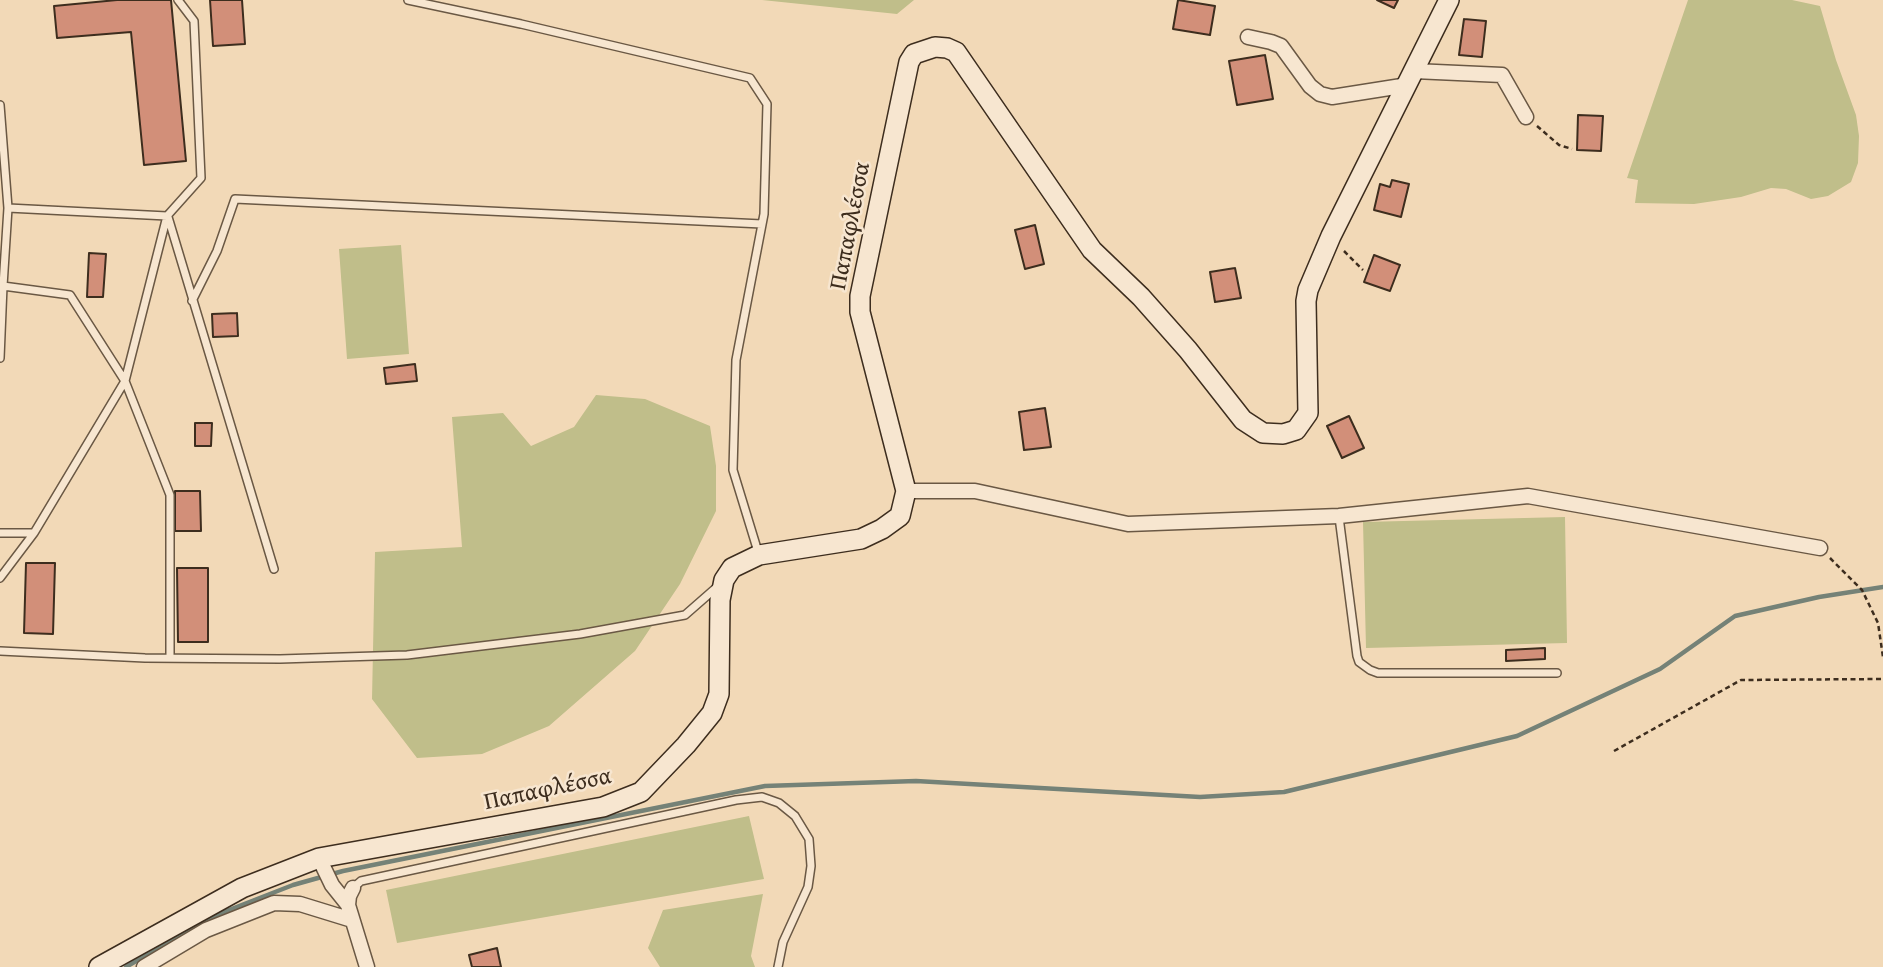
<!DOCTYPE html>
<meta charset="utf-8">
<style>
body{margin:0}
canvas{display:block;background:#f2d9b7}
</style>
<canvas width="1883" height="967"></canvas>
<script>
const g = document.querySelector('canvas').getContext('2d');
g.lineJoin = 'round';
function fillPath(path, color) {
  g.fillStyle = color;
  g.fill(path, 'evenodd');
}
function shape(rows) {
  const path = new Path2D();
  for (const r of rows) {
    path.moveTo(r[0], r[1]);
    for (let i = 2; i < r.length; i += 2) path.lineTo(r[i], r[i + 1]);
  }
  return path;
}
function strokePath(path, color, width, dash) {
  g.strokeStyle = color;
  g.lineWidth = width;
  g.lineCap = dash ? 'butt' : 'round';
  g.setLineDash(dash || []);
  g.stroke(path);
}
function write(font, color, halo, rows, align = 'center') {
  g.font = font + ' "Gentium Book Plus",serif';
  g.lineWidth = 5;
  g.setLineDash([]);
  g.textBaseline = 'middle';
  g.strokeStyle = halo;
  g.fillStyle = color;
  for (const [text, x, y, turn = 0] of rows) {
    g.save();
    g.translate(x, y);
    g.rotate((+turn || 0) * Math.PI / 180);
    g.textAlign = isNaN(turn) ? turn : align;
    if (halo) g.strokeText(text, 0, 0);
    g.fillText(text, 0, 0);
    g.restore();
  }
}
fillPath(shape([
 [762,0,914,0,897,14],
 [1688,0,1792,0,1820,6,1836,60,1856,115,1859,136,1858,163,1851,182,1828,196,1811,199,1786,189,1771,188,1741,197,1694,204,1635,203,1638,180,1627,178],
 [401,245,409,354,347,359,339,249],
 [596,395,645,399,710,426,716,466,716,511,680,584,635,651,549,726,482,754,417,758,372,699,375,552,462,547,452,417,503,413,531,446,574,427],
 [1565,517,1567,643,1366,648,1363,522],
 [749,816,764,879,397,943,386,890],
 [763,894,751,956,755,967,660,967,648,948,663,910]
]), '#c0be8a');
strokePath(shape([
 [126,967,211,917,293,885,343,871,765,786,916,781,1200,797,1284,792,1517,736,1660,669,1735,616,1819,597,1883,587]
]), '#758277', 4.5);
const building = shape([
 [117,0,171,0,186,161,144,165,131,32,57,38,54,6,117,0],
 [210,0,242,0,245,44,213,46,210,0],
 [1178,0,1215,6,1210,35,1173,29,1178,0],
 [1377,0,1398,0,1394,8,1377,0],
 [1464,19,1486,21,1482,57,1459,55,1464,19],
 [1265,55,1273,99,1237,105,1229,61,1265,55],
 [1578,115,1603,116,1601,151,1577,150,1578,115],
 [1392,180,1409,184,1401,217,1374,210,1380,184,1390,187,1392,180],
 [1035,225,1044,264,1025,269,1015,230,1035,225],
 [89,253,106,254,103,297,87,297,89,253],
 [1374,255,1400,265,1390,291,1364,282,1374,255],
 [1235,268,1241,298,1215,302,1210,272,1235,268],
 [237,313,238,336,213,337,212,314,237,313],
 [415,364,417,381,386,384,384,368,415,364],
 [1045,408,1051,447,1024,450,1019,412,1045,408],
 [1349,416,1364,448,1342,458,1327,426,1349,416],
 [195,423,212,423,211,446,195,446,195,423],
 [175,491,200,491,201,531,175,531,175,491],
 [26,563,55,563,53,634,24,633,26,563],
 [177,568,208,568,208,642,178,642,177,568],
 [1545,648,1545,659,1506,661,1506,650,1545,648],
 [497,948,501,967,472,967,469,955,497,948]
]);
fillPath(building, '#d28f79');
strokePath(building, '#3d2d1e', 2);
const lane = shape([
 [408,0,521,24,750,78,767,104,764,214,736,360,733,470,759,555],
 [0,105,8,208,3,286,1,286],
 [8,208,167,216,201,178,194,21,178,0],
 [168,217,274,569],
 [192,301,217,251,235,199,762,224],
 [0,358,3,286,70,295,125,381,170,495,170,658],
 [1339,517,1357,656,1359,662,1370,670,1378,673,1557,673],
 [0,533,34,533,125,381,167,216],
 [0,578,34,533],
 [0,651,145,658,280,659,407,655,580,634,685,615,717,587],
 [353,888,361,881,736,800,762,797,779,803,795,816,809,839,811,866,808,887,783,942,778,967]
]);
const street = shape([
 [1248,37,1271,42,1281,46,1310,86,1320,94,1332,97,1408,85],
 [1414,71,1502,75,1526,117],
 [906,491,975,491,1128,524,1339,516,1528,496,1820,548],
 [319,858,332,885,348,905],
 [353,888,349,896,348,905,367,967],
 [144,967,206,930,274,903,300,904,352,920]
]);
const secondary = shape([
 [99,967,242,888,319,858,603,807,641,792,686,745,712,713,719,694,720,600,724,580,732,568,759,555,861,539,882,529,900,516,906,491,860,312,860,296,909,62,914,54,935,47,947,48,956,52,1092,250,1141,297,1188,350,1243,420,1263,433,1283,434,1296,430,1308,413,1306,301,1308,290,1331,236,1449,0]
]);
strokePath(lane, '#6a5844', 10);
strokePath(street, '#6a5844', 17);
strokePath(secondary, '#3d2d1e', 22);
strokePath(shape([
 [1537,126,1559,145,1572,149],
 [1344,251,1363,270],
 [1830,558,1862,590,1878,623,1883,657],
 [1614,751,1741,680,1883,679]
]), '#3d2d1e', 2.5, [5, 3.5]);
strokePath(lane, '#f7e6d0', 7);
strokePath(street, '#f7e6d0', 14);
strokePath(secondary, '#f7e6d0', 19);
write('24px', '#3d2d1e', '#f7e6d0', [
 ["Παπαφλέσσα",851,226,-79],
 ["Παπαφλέσσα",548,790,-12]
]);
</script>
